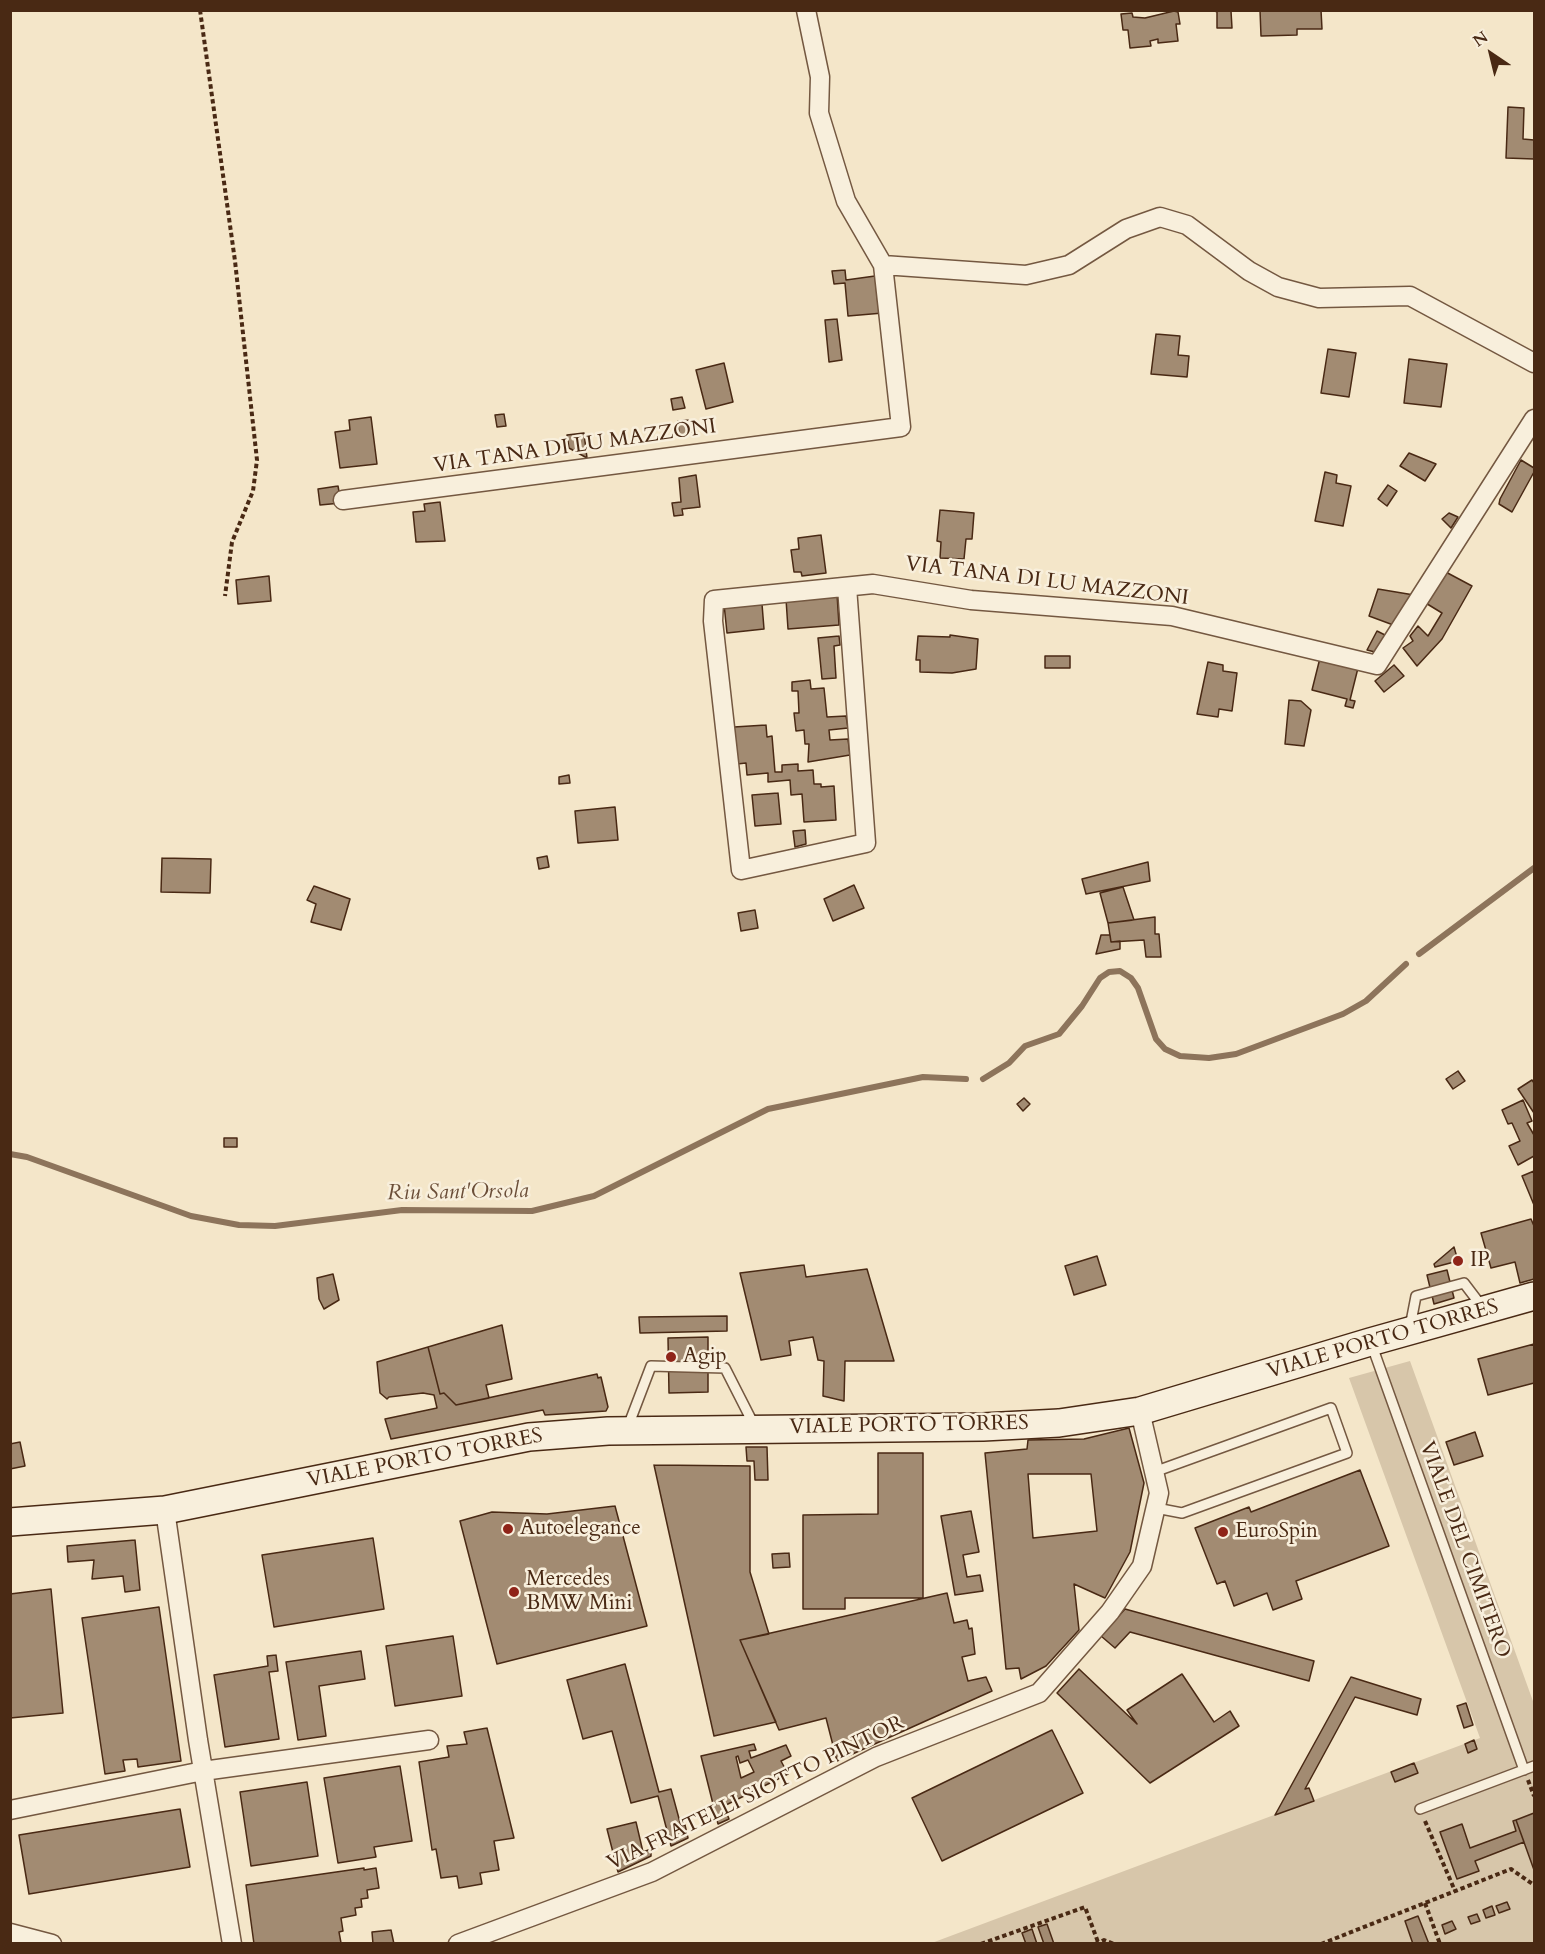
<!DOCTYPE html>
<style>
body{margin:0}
#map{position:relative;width:1545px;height:1954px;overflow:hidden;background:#f4e6c9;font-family:Cardo,serif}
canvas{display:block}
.frame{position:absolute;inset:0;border:12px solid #492914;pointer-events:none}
.north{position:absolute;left:1461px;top:24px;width:60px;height:60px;-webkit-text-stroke:4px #f8efdc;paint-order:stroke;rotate:325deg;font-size:16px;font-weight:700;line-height:24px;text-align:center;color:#492914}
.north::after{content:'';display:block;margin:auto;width:21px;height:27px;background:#492914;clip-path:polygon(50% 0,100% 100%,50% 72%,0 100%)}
</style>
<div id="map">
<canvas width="1545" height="1954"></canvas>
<div class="frame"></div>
<div class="north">N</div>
</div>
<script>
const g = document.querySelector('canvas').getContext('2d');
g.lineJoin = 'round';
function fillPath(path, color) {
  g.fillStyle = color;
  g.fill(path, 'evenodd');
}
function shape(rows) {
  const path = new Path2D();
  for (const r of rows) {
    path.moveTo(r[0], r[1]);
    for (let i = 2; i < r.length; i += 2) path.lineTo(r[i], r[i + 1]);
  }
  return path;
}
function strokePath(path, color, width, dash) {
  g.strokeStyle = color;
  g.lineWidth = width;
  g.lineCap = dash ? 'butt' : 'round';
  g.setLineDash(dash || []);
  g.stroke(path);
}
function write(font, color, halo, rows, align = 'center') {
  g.font = font + ' Cardo,serif';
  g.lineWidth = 5;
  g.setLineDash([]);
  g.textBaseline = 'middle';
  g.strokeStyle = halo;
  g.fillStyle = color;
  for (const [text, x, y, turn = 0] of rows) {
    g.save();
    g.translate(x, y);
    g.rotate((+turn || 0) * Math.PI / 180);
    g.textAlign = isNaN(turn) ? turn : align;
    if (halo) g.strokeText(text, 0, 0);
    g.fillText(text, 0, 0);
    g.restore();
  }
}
fillPath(shape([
 [1410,1361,1534,1704,1534,1943,929,1944,1480,1738,1349,1378]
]), '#d7c6aa');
strokePath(shape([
 [1419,954,1534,868],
 [983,1079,1009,1063,1025,1046,1059,1034,1082,1006,1100,978,1109,972,1120,971,1131,978,1138,988,1156,1039,1165,1049,1180,1056,1209,1058,1236,1054,1343,1014,1366,1001,1406,964],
 [10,1154,27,1157,191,1216,239,1225,275,1226,402,1210,532,1211,594,1196,768,1109,923,1077,966,1079]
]), '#8d745b', 6);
const building = shape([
 [1260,10,1321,10,1322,29,1297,29,1297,35,1261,36,1260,10],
 [1174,11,1178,12,1180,24,1176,24,1178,41,1158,43,1158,39,1150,41,1151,46,1130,48,1128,30,1123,30,1121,14,1132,13,1133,17,1145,18,1174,11],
 [1215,11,1231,11,1232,28,1217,28,1217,12,1215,11],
 [1508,107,1524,108,1523,139,1534,140,1534,159,1506,158,1508,107],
 [845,270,846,280,875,276,878,304,882,304,883,313,848,316,845,283,834,284,832,271,845,270],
 [837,319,842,360,829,362,825,320,837,319],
 [1156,334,1180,336,1178,355,1189,356,1187,377,1151,374,1156,334],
 [1328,349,1356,353,1349,397,1321,393,1328,349],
 [1409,359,1447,364,1441,407,1404,403,1409,359],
 [724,363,733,402,706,409,696,370,724,363],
 [682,397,685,408,673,410,671,399,682,397],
 [504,414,506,426,497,427,495,415,504,414],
 [371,417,377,464,340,468,335,432,350,430,349,420,371,417],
 [690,420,692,434,679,435,678,421,690,420],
 [584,433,587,458,569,448,567,435,584,433],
 [1409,453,1436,464,1425,481,1400,466,1409,453],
 [1521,460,1534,468,1534,472,1512,512,1499,504,1500,499,1521,460],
 [1325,472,1337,475,1336,483,1351,486,1343,526,1315,521,1325,472],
 [696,475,700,507,682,509,683,515,674,516,672,503,681,502,679,478,696,475],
 [1388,485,1397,491,1387,506,1378,499,1388,485],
 [338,486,341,503,320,505,318,489,338,486],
 [440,502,445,541,416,542,413,512,425,511,424,504,440,502],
 [940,510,974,513,972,539,966,539,964,559,940,558,941,542,937,541,940,510],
 [1449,513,1458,517,1451,528,1442,519,1449,513],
 [821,535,826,573,802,576,801,572,794,572,791,550,799,549,798,538,821,535],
 [1442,570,1472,586,1442,639,1417,666,1403,648,1413,641,1410,636,1418,626,1428,636,1442,613,1424,602,1442,570],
 [269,576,271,601,238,604,236,580,269,576],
 [1378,589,1414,595,1396,626,1369,616,1378,589],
 [837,594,839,625,788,629,786,599,837,594],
 [759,601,759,605,762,604,764,629,727,633,724,604,759,601],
 [1377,631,1389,637,1375,652,1367,650,1377,631],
 [950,635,978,639,976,669,952,673,920,672,920,660,916,660,918,636,950,637,950,635],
 [839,636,840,645,834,646,836,678,822,679,818,638,839,636],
 [1045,656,1070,656,1070,668,1045,668,1045,656],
 [1320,658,1358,668,1350,700,1355,701,1353,708,1345,706,1347,699,1312,690,1320,658],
 [1208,662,1223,665,1223,671,1237,673,1232,711,1219,709,1218,717,1197,714,1208,662],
 [1394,665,1404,676,1384,692,1375,681,1394,665],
 [810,680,811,689,824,688,827,717,846,716,848,728,829,730,830,740,848,739,850,755,808,762,809,744,805,744,804,730,796,731,794,713,799,713,798,691,792,691,792,682,810,680],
 [1289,700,1301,701,1311,710,1304,746,1285,744,1289,700],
 [766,725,767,737,772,736,775,772,782,772,782,765,798,764,798,771,813,770,814,784,821,784,821,787,834,786,836,820,804,822,802,794,791,795,790,780,768,782,768,773,747,775,746,763,737,764,734,727,766,725],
 [569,775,570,783,559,784,559,777,569,775],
 [778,793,781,824,755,826,752,795,778,793],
 [615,807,618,840,578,843,575,811,615,807],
 [805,830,806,844,795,847,793,831,805,830],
 [547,856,549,867,539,869,537,858,547,856],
 [162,858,211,859,210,893,161,892,162,858],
 [1148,862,1150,881,1086,894,1082,879,1148,862],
 [854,885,864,908,833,921,824,899,854,885],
 [314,886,350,899,341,930,311,922,316,904,307,900,314,886],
 [1123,887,1134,920,1108,923,1100,893,1123,887],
 [755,910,758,928,741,931,738,913,755,910],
 [1155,917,1155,934,1159,934,1161,957,1146,957,1144,940,1111,942,1108,923,1155,917],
 [1101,935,1110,935,1111,942,1120,941,1120,949,1096,954,1101,935],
 [1458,1071,1465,1081,1453,1089,1446,1079,1458,1071],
 [1532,1080,1534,1083,1534,1113,1518,1089,1532,1080],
 [1024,1098,1030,1104,1023,1111,1017,1104,1024,1098],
 [1523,1100,1532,1121,1527,1123,1534,1135,1534,1156,1518,1165,1509,1146,1520,1141,1512,1123,1508,1124,1502,1110,1523,1100],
 [224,1138,237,1138,237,1147,224,1147,224,1138],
 [1534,1171,1534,1205,1522,1176,1534,1171],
 [1531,1219,1534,1226,1534,1279,1520,1283,1515,1262,1491,1268,1481,1233,1531,1219],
 [1454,1247,1458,1261,1435,1267,1434,1264,1454,1247],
 [1097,1256,1106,1285,1074,1295,1065,1266,1097,1256],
 [804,1265,806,1277,867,1269,894,1361,845,1361,844,1401,823,1396,824,1361,818,1360,813,1337,789,1341,791,1355,761,1360,740,1273,804,1265],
 [1447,1270,1454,1298,1434,1304,1427,1275,1447,1270],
 [333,1274,339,1300,324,1309,319,1299,317,1278,333,1274],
 [727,1316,727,1331,640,1333,639,1317,727,1316],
 [502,1325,512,1379,486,1385,489,1398,456,1405,444,1393,440,1394,428,1347,502,1325],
 [708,1337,708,1392,669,1393,668,1338,708,1337],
 [1534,1344,1534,1383,1488,1395,1478,1359,1534,1344],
 [428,1347,440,1394,444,1393,456,1405,597,1374,598,1378,601,1377,608,1407,606,1411,545,1415,543,1410,391,1439,385,1419,437,1408,434,1395,423,1393,389,1397,387,1399,380,1393,377,1362,428,1347],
 [1129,1428,1144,1483,1130,1552,1105,1598,1074,1584,1079,1630,1046,1666,1021,1679,1019,1668,1006,1669,985,1453,1027,1449,1028,1440,1084,1439,1129,1428],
 [1028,1474,1091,1474,1097,1531,1033,1538,1028,1474],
 [1475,1432,1483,1456,1454,1465,1446,1442,1475,1432],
 [20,1442,25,1466,10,1469,10,1444,20,1442],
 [746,1447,767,1447,768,1480,755,1480,754,1461,747,1461,746,1447],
 [878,1453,923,1453,923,1598,845,1598,845,1609,803,1609,803,1515,878,1514,878,1453],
 [654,1465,750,1466,750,1572,769,1634,740,1640,776,1722,714,1736,654,1465],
 [1360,1470,1389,1546,1296,1581,1302,1599,1273,1610,1267,1593,1234,1606,1225,1581,1217,1584,1195,1528,1249,1507,1251,1512,1360,1470],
 [615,1506,647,1626,497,1664,460,1521,492,1512,547,1514,615,1506],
 [971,1511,979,1552,963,1555,967,1577,980,1575,983,1591,955,1595,941,1516,971,1511],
 [373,1538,384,1609,274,1627,262,1555,373,1538],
 [135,1540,140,1590,125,1592,123,1576,92,1579,94,1560,68,1562,67,1546,135,1540],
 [789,1553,790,1567,773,1568,772,1554,789,1553],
 [51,1589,63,1713,10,1718,10,1594,51,1589],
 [947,1593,954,1623,967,1620,969,1629,972,1628,975,1654,962,1657,968,1681,986,1677,992,1691,837,1761,826,1718,779,1730,740,1640,947,1593],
 [159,1607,181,1761,138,1767,137,1759,123,1760,125,1771,105,1774,82,1618,159,1607],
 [1125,1609,1314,1661,1309,1681,1130,1632,1115,1648,1101,1636,1125,1609],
 [453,1636,462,1696,395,1706,386,1646,453,1636],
 [361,1651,365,1679,319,1686,326,1736,298,1740,286,1662,361,1651],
 [276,1655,278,1671,269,1672,279,1739,225,1747,214,1675,268,1666,267,1656,276,1655],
 [625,1664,659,1792,671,1789,681,1826,685,1825,688,1838,671,1846,658,1796,631,1803,612,1731,583,1739,567,1680,625,1664],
 [1079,1669,1137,1724,1127,1710,1182,1674,1214,1722,1230,1711,1239,1726,1150,1783,1057,1693,1079,1669],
 [1351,1677,1421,1699,1417,1715,1355,1697,1305,1789,1309,1788,1314,1801,1275,1815,1351,1677],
 [1466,1703,1473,1725,1464,1728,1457,1706,1466,1703],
 [487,1728,514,1838,494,1841,499,1870,480,1873,482,1884,459,1888,457,1876,441,1878,436,1849,432,1850,419,1762,449,1757,447,1746,467,1744,464,1732,487,1728],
 [1052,1730,1083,1793,942,1861,912,1798,1052,1730],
 [1474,1740,1477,1749,1468,1753,1465,1744,1474,1740],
 [754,1744,756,1750,749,1751,751,1758,786,1745,791,1756,781,1761,788,1774,724,1806,729,1819,718,1824,701,1756,754,1744],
 [738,1756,740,1763,748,1760,754,1772,741,1778,736,1757,738,1756],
 [1414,1763,1418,1773,1395,1782,1391,1772,1414,1763],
 [400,1766,412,1841,374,1847,376,1857,338,1863,324,1778,400,1766],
 [307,1782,318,1856,251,1866,240,1792,307,1782],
 [180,1809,190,1867,29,1894,19,1835,180,1809],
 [1534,1813,1534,1870,1516,1820,1534,1813],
 [1516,1820,1524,1842,1475,1861,1479,1871,1457,1879,1440,1832,1462,1824,1470,1848,1516,1831,1513,1821,1516,1820],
 [636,1822,643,1852,651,1849,651,1856,618,1872,607,1829,636,1822],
 [364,1868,364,1870,376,1868,379,1888,367,1890,368,1898,361,1899,362,1907,355,1908,356,1915,341,1918,343,1931,339,1932,341,1943,254,1944,246,1885,364,1868],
 [1507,1902,1510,1909,1499,1913,1496,1906,1507,1902],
 [1492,1906,1495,1915,1486,1918,1483,1910,1492,1906],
 [1477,1914,1480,1921,1471,1924,1468,1917,1477,1914],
 [1418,1916,1429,1944,1413,1944,1405,1921,1418,1916],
 [1452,1921,1456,1929,1445,1934,1442,1925,1452,1921],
 [1047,1924,1054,1944,1044,1944,1038,1927,1047,1924],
 [1032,1929,1037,1944,1026,1944,1022,1933,1032,1929],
 [391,1930,394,1944,373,1944,372,1932,391,1930]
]);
fillPath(building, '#a28b72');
strokePath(building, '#492914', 1.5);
const service = shape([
 [1410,1327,1416,1296,1464,1283,1483,1308],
 [1371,1343,1524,1770],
 [627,1429,651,1366,725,1368,754,1425],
 [1154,1472,1331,1408,1347,1453,1182,1513,1156,1508],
 [1420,1809,1534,1766]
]);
const minor = shape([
 [806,10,820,77,819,113,846,201,883,265],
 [343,500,901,427,883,265,1026,275,1069,265,1126,229,1160,217,1187,225,1249,271,1278,287,1319,298,1410,296,1534,363],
 [847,587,866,843,741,870,713,621,714,600,873,584,971,600,1172,616,1377,665,1534,419],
 [165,1510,198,1740,232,1944],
 [10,1810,203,1771,429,1740],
 [10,1933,52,1944],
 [458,1944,652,1872,876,1757,1039,1693,1110,1612,1142,1566,1159,1493,1140,1411]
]);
const secondary = shape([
 [10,1522,165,1510,529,1437,608,1431,983,1427,1059,1423,1140,1411,1370,1342,1534,1296]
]);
strokePath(service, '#745841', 12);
strokePath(minor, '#745841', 21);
strokePath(secondary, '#492914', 30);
strokePath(shape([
 [200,10,235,261,257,460,253,491,232,542,225,596],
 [1528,1780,1534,1796],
 [1425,1821,1455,1891],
 [1425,1903,1440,1944],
 [981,1944,1085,1907,1098,1942],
 [1095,1944,1104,1940,1114,1944],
 [1321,1944,1511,1869,1534,1885]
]), '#492914', 4, [4.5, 3]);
strokePath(service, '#f8efdc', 9);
strokePath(minor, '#f8efdc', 18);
strokePath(secondary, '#f8efdc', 27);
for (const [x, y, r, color] of [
 [1458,1261,6,"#8f2418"],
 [671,1357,6,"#8f2418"],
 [508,1529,6,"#8f2418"],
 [1223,1532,6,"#8f2418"],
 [514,1592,6,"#8f2418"]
]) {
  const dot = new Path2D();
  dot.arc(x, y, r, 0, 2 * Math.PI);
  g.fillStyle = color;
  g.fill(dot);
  strokePath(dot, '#f8efdc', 2);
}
write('21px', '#492914', '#f8efdc', [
 ["VIA TANA DI LU MAZZONI",575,447,-8],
 ["VIA TANA DI LU MAZZONI",1047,582,7],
 ["VIALE PORTO TORRES",1383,1340,-16],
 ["VIALE PORTO TORRES",909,1426,-1],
 ["VIALE PORTO TORRES",425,1459,-11],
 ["VIALE DEL CIMITERO",1464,1550,70],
 ["VIA FRATELLI SIOTTO PINTOR",756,1794,-26]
]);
write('21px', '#492914', '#f8efdc', [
 ["IP",1470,1261],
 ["Agip",683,1357],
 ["Autoelegance",520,1529],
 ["EuroSpin",1235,1532],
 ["Mercedes",526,1580],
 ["BMW Mini",526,1604]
], 'left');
write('italic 22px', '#6b4e38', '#f8efdc', [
 ["Riu Sant'Orsola",458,1193,-1]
]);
</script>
